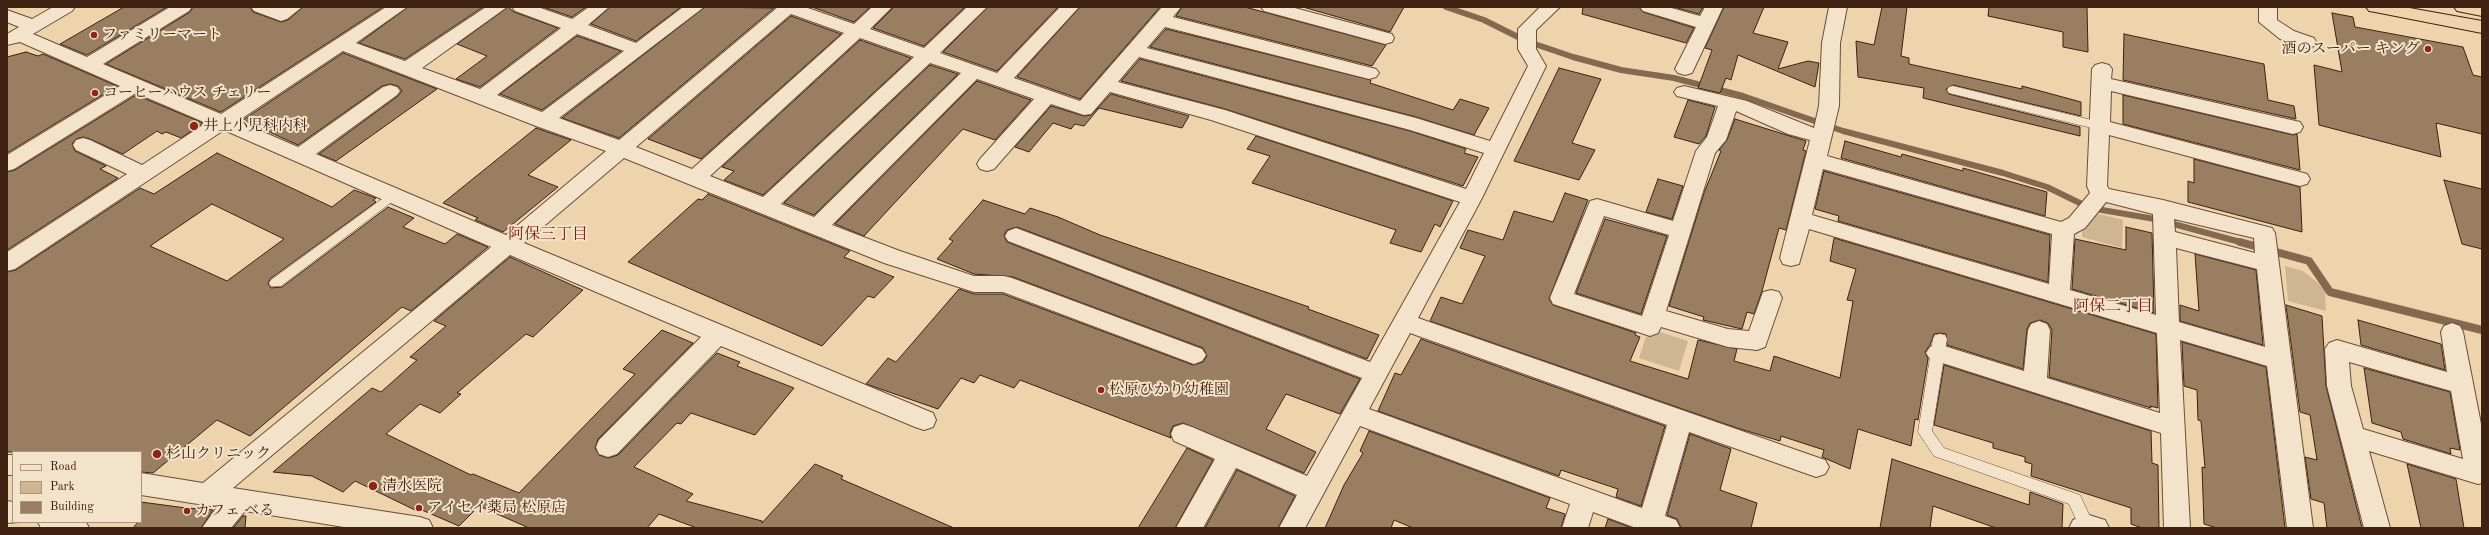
<!DOCTYPE html>
<meta charset="utf-8">
<style>
body{margin:0}
#map{position:relative;width:2489px;height:535px;overflow:hidden;background:#edd4ad;font-family:"Old Standard TT",serif}
canvas{display:block}
.frame{position:absolute;inset:0;border:8px solid #3e2111;pointer-events:none}
.legend{position:absolute;left:12px;top:451px;width:130px;height:72px;box-sizing:border-box;background:#f3e3ca;border:1px solid #ab9580;margin:0;padding:5px 7px;list-style:none;font-size:12px;color:#3e2111}
.legend li{display:flex;align-items:center;gap:8px;height:20px}
.legend b{width:20px;border:1px solid #ab9580}
</style>
<div id="map">
<canvas width="2489" height="535"></canvas>
<div class="frame"></div>
<ul class="legend">
<li><b style="height:5px;background:#f3e3ca"></b>Road</li>
<li><b style="height:11px;background:#cfb692"></b>Park</li>
<li><b style="height:11px;background:#997e62"></b>Building</li>
</ul>
</div>
<script>
const g = document.querySelector('canvas').getContext('2d');
g.lineJoin = 'round';
function fillPath(path, color) {
  g.fillStyle = color;
  g.fill(path, 'evenodd');
}
function shape(rows) {
  const path = new Path2D();
  for (const r of rows) {
    path.moveTo(r[0], r[1]);
    for (let i = 2; i < r.length; i += 2) path.lineTo(r[i], r[i + 1]);
  }
  return path;
}
function strokePath(path, color, width, dash) {
  g.strokeStyle = color;
  g.lineWidth = width;
  g.lineCap = dash ? 'butt' : 'round';
  g.setLineDash(dash || []);
  g.stroke(path);
}
function write(font, color, halo, rows, align = 'center') {
  g.font = font + ' "Old Standard TT","Noto Serif JP",serif';
  g.lineWidth = 4;
  g.setLineDash([]);
  g.textBaseline = 'middle';
  g.strokeStyle = halo;
  g.fillStyle = color;
  for (const [text, x, y, turn = 0] of rows) {
    g.save();
    g.translate(x, y);
    g.rotate((+turn || 0) * Math.PI / 180);
    g.textAlign = isNaN(turn) ? turn : align;
    if (halo) g.strokeText(text, 0, 0);
    g.fillText(text, 0, 0);
    g.restore();
  }
}
fillPath(shape([
 [2091,212,2123,220,2122,248,2082,237,2082,224],
 [2285,266,2303,271,2317,282,2325,291,2326,311,2288,301],
 [1660,332,1688,341,1679,371,1639,358,1646,337]
]), '#cfb692');
strokePath(shape([
 [1446,7,1484,20,1526,41,1573,57,1621,70,1674,78,1743,96,1843,131,2003,173,2047,187,2090,208,2155,219,2244,243]
]), '#84684f', 6);
strokePath(shape([
 [2240,242,2309,261,2330,292,2482,330]
]), '#84684f', 8);
const building = shape([
 [124,7,167,7,87,55,60,44,124,7],
 [193,7,250,7,253,12,281,22,288,20,303,7,383,7,221,112,106,64,190,12,193,7],
 [408,7,483,7,405,59,359,43,408,7],
 [508,7,514,12,558,28,480,87,456,79,487,56,457,44,508,7],
 [543,7,586,7,572,17,543,7],
 [610,7,681,7,636,41,591,24,610,7],
 [705,7,774,8,619,138,562,118,705,7],
 [812,7,870,7,854,22,812,7],
 [894,7,965,7,924,46,873,28,894,7],
 [988,7,1058,7,997,71,943,52,988,7],
 [1080,7,1160,7,1080,99,1017,77,1080,7],
 [1182,7,1245,7,1386,45,1372,66,1176,16,1182,7],
 [1303,7,1404,7,1390,32,1303,7],
 [1583,7,1639,7,1643,12,1694,28,1686,43,1582,14,1583,7],
 [1674,7,1703,7,1699,14,1674,7],
 [1724,7,1764,7,1753,33,1788,42,1778,69,1808,61,1819,63,1815,87,1738,55,1731,80,1726,78,1720,93,1698,88,1712,50,1705,48,1724,7],
 [1882,7,1907,7,1901,56,1909,58,1909,64,2022,89,2022,86,2081,102,2081,116,1953,85,1946,89,1949,94,2080,127,2080,136,1923,98,1924,88,1858,77,1856,41,1874,45,1882,7],
 [1989,7,2087,7,2088,52,2063,47,2063,32,1988,16,1989,7],
 [2332,13,2353,17,2355,27,2463,47,2473,75,2482,77,2482,134,2436,123,2441,157,2319,125,2314,65,2342,72,2332,13],
 [791,16,841,34,701,159,648,139,791,16],
 [1166,29,1371,80,1370,83,1453,110,1460,99,1489,108,1474,135,1416,117,1150,47,1166,29],
 [2124,34,2264,64,2268,100,2294,106,2296,119,2123,80,2124,34],
 [577,36,621,51,542,110,500,94,577,36],
 [860,40,911,58,763,195,724,180,734,171,722,167,860,40],
 [26,52,38,56,43,54,117,86,7,153,7,57,26,52],
 [343,53,437,89,336,161,319,154,398,96,402,91,398,86,390,84,382,86,298,145,243,120,343,53],
 [1140,59,1410,131,1466,149,1464,153,1478,157,1463,186,1225,109,1121,81,1140,59],
 [930,65,958,74,814,215,784,203,930,65],
 [1559,68,1601,79,1572,143,1595,150,1579,180,1514,161,1559,68],
 [977,81,1031,100,995,140,963,129,864,236,835,224,977,81],
 [1111,94,1189,116,1182,128,1099,108,1084,126,1075,124,1071,129,1053,123,1029,152,1015,147,1051,106,1084,116,1091,115,1111,94],
 [136,95,203,123,181,138,166,132,162,134,157,131,123,154,90,139,83,137,76,139,72,144,75,151,106,166,100,169,118,178,7,250,7,172,15,170,136,95],
 [2123,95,2293,135,2297,134,2300,170,2123,124,2123,95],
 [1688,100,1715,107,1706,136,1699,144,1674,137,1688,100],
 [1735,119,1806,141,1803,150,1806,151,1786,230,1779,228,1762,291,1754,314,1747,312,1742,329,1703,320,1704,317,1669,306,1704,193,1721,151,1719,150,1727,140,1735,119],
 [536,128,571,140,528,175,558,187,503,232,475,220,478,218,443,203,536,128],
 [1256,136,1453,201,1440,227,1435,224,1421,252,1390,243,1396,230,1252,183,1270,156,1247,149,1256,136],
 [1845,141,1901,157,1902,154,1963,171,1963,168,2047,192,2045,216,1841,158,1845,141],
 [217,153,332,207,354,190,376,198,373,200,376,202,270,279,268,284,271,288,282,287,388,207,414,218,403,227,445,244,457,234,488,247,411,311,402,307,250,436,217,420,153,473,141,472,141,452,7,452,7,272,16,270,140,188,154,194,217,153],
 [212,204,284,239,227,281,150,246,212,204],
 [2194,159,2300,187,2302,232,2188,202,2188,181,2194,183,2194,159],
 [1824,171,2050,235,2048,282,1838,221,1839,216,1815,209,1824,171],
 [1658,179,1683,186,1672,219,1646,212,1658,179],
 [2444,180,2482,189,2482,249,2462,244,2444,180],
 [1565,193,1588,200,1549,299,1553,305,1636,333,1635,335,1640,337,1630,361,1688,379,1698,340,1737,349,1734,361,1770,371,1774,356,1840,378,1853,301,1847,300,1856,269,1830,261,1834,238,2156,334,2158,408,2150,406,2151,408,2049,377,2052,330,2048,323,2040,320,2030,323,2027,329,2023,369,1947,345,1946,334,1940,333,1934,334,1930,345,1925,352,1928,359,1918,420,1915,419,1911,446,1858,429,1850,469,1822,457,1824,450,1781,436,1780,441,1737,428,1430,321,1441,297,1462,304,1485,256,1460,248,1468,230,1503,240,1514,211,1553,222,1565,193],
 [708,194,850,251,844,257,894,277,874,298,868,296,822,346,628,262,698,199,702,200,708,194],
 [983,200,1025,214,1030,208,1058,217,1100,235,1309,307,1308,309,1379,335,1367,359,1017,227,1007,230,1004,235,1007,242,1360,379,1340,414,1286,394,1266,429,1316,452,1304,473,1183,423,1173,426,1170,433,1171,438,1020,380,1014,388,980,375,974,383,961,378,938,409,866,384,888,358,896,362,959,289,974,294,1003,294,1193,365,1203,362,1207,356,1203,348,1013,277,974,274,937,259,953,241,949,239,983,200],
 [1605,219,1667,236,1641,314,1576,293,1605,219],
 [2126,227,2152,233,2154,313,2072,289,2075,239,2126,250,2126,227],
 [2195,254,2256,270,2263,345,2180,321,2180,305,2199,311,2195,254],
 [510,257,583,290,533,337,526,334,457,393,461,394,440,413,420,404,386,434,471,475,473,474,519,493,635,374,623,369,662,330,693,343,598,439,595,448,599,455,608,458,618,455,717,353,740,362,737,366,794,388,755,435,691,413,681,424,677,423,634,467,693,494,686,501,762,521,762,523,815,464,843,476,841,479,954,528,697,528,659,514,647,528,529,528,479,506,459,526,415,507,415,510,355,481,343,492,312,476,273,472,372,388,381,392,417,360,410,357,446,326,434,321,510,257],
 [2286,305,2322,316,2326,386,2362,528,2327,528,2324,503,2311,499,2305,457,2317,460,2310,415,2300,412,2286,305],
 [2358,320,2441,344,2445,370,2361,345,2358,320],
 [1421,339,1665,426,1641,506,1616,497,1618,489,1561,470,1559,476,1378,411,1395,373,1401,375,1421,339],
 [2182,342,2266,367,2285,528,2217,528,2204,524,2202,467,2205,468,2201,421,2198,420,2197,390,2184,386,2182,342],
 [1944,365,2151,431,2152,463,2158,465,2159,528,2142,528,2131,524,2131,508,2031,476,2032,464,2025,462,2025,457,1993,448,1993,443,1934,425,1944,365],
 [2364,368,2450,392,2460,450,2450,448,2451,454,2403,439,2401,432,2372,423,2364,368],
 [1369,431,1550,498,1546,508,1565,514,1561,528,1413,528,1394,520,1391,528,1325,528,1344,485,1363,453,1360,451,1369,431],
 [1690,434,1731,449,1720,490,1757,503,1751,528,1681,528,1677,519,1667,515,1690,434],
 [1187,448,1213,460,1175,528,1138,528,1187,448],
 [1892,459,2029,505,2030,492,2063,504,2062,528,1996,528,1933,506,1930,528,1880,528,1892,459],
 [2407,464,2456,479,2464,528,2421,528,2407,464],
 [1237,470,1295,496,1278,528,1205,528,1237,470],
 [141,502,186,508,213,510,201,528,133,528,138,522,141,522,141,502],
 [243,516,246,516,245,528,233,528,243,516],
 [1608,519,1632,528,1605,528,1608,519]
]);
fillPath(building, '#997e62');
strokePath(building, '#3e2111', 1);
const lane = shape([
 [1953,86,2100,122,2106,126,2100,130,1949,93,1947,90,1949,87,1953,86],
 [393,191,399,195,397,198,281,286,271,286,269,283,271,280,393,191],
 [1940,334,1945,335,1947,339,1932,431,1944,448,2080,495,2094,525,2092,528,2080,528,2069,504,1934,456,1918,432,1933,339,1935,335,1940,334]
]);
const street = shape([
 [53,7,75,7,72,11,33,34,87,57,170,7,192,7,189,11,103,64,221,114,386,7,407,7,356,43,405,61,486,7,507,7,422,68,480,89,561,28,515,11,512,7,538,7,572,19,589,7,609,7,588,25,636,43,683,7,704,7,559,118,619,140,778,7,805,7,854,24,872,7,892,7,870,29,924,48,967,7,987,7,940,53,997,73,1060,7,1079,7,1014,78,1080,101,1162,7,1181,7,1173,17,1376,69,1379,73,1376,77,1369,79,1165,27,1147,48,1416,118,1490,141,1528,66,1518,49,1518,29,1540,7,1560,7,1536,30,1536,49,1546,66,1482,198,1418,318,1825,460,1829,467,1825,474,1816,477,1689,432,1665,516,1676,520,1680,528,1636,528,1593,512,1588,528,1562,528,1570,504,1360,426,1305,528,1279,528,1297,495,1236,468,1203,528,1176,528,1215,459,1174,441,1171,434,1174,427,1183,424,1192,427,1307,476,1362,378,1008,241,1005,236,1008,231,1016,228,1024,231,1370,362,1460,202,1211,120,1110,92,1091,114,1084,115,1051,104,994,169,987,171,980,169,977,164,980,159,1034,99,977,79,832,225,900,251,974,276,1004,276,1012,278,1202,349,1206,355,1202,361,1194,364,1186,361,1003,292,974,292,884,263,624,158,524,243,933,413,936,420,933,427,924,430,915,427,721,346,617,454,608,457,599,454,596,447,599,440,701,337,510,255,233,488,420,517,429,520,433,528,350,528,245,511,231,528,202,528,217,507,141,495,141,473,203,483,491,247,224,130,15,269,7,271,7,252,127,174,76,150,73,145,76,140,83,138,90,140,142,165,206,123,136,93,14,169,7,171,7,155,120,86,20,42,7,45,7,34,19,27,7,22,7,10,32,19,53,7],
 [791,14,844,33,692,169,636,147,791,14],
 [577,34,624,51,542,112,497,95,577,34],
 [860,38,914,57,763,197,710,176,860,38],
 [343,51,536,126,606,151,506,235,316,154,397,95,400,91,397,87,390,85,383,87,298,147,238,121,343,51],
 [1139,57,1410,130,1484,153,1466,189,1225,110,1118,82,1139,57],
 [930,63,961,73,814,217,781,204,930,63],
 [1410,333,1667,425,1642,508,1369,409,1410,333],
 [251,7,279,8,302,7,287,19,281,21,254,11,251,7],
 [1261,7,1291,7,1392,34,1394,38,1392,42,1385,44,1264,11,1261,7],
 [1640,7,1668,7,1700,16,1705,7,1723,7,1692,73,1685,75,1678,73,1675,69,1696,27,1643,11,1640,7],
 [1829,7,1847,7,1840,43,1839,106,1827,156,2061,222,2069,218,2090,193,2087,186,2092,69,2095,65,2102,63,2109,65,2112,69,2111,79,2300,122,2303,127,2300,132,2293,134,2111,91,2110,122,2300,172,2307,174,2310,179,2307,184,2300,186,2109,135,2107,186,2109,189,2163,200,2272,228,2275,233,2313,528,2287,528,2267,366,2180,340,2190,528,2164,528,2161,433,1930,359,1926,353,1930,347,1938,344,2024,371,2028,330,2031,324,2039,321,2047,324,2050,330,2047,378,2160,413,2157,333,1809,229,1799,264,1791,266,1783,264,1780,258,1810,140,1788,134,1736,111,1726,140,1715,153,1666,311,1728,329,1749,331,1763,292,1771,290,1779,292,1782,298,1765,347,1757,350,1728,347,1661,327,1658,333,1650,336,1553,304,1550,298,1590,201,1597,199,1673,221,1696,151,1707,137,1718,106,1677,96,1674,92,1677,88,1684,86,1747,101,1814,128,1819,106,1822,43,1829,7],
 [1823,169,2052,234,2049,284,1812,215,1823,169],
 [2106,202,2153,214,2156,315,2070,290,2074,234,2085,228,2106,202],
 [1604,216,1669,235,1642,316,1574,294,1604,216],
 [2174,219,2254,238,2255,253,2175,232,2174,219],
 [2176,248,2257,269,2265,347,2179,322,2176,248],
 [2259,7,2277,7,2277,20,2294,31,2314,38,2316,42,2314,46,2307,48,2280,39,2259,22,2259,7],
 [2452,323,2460,326,2463,332,2482,429,2482,483,2478,484,2369,451,2390,528,2364,528,2327,386,2325,349,2329,343,2337,340,2447,372,2441,332,2444,326,2452,323],
 [2349,362,2451,391,2463,459,2363,429,2351,386,2349,362],
 [7,455,13,455,13,475,7,475,7,455],
 [7,501,13,502,13,522,19,522,7,523,7,501],
 [2086,514,2105,520,2109,528,2069,528,2073,520,2086,514],
 [38,522,86,522,89,528,41,528,38,522]
]);
const highway = shape([
 [2366,7,2404,7,2482,21,2482,33,2375,12,2369,11,2366,7],
 [2454,7,2482,7,2482,16,2457,11,2454,7]
]);
strokePath(lane, '#6a4e38', 1);
strokePath(street, '#6a4e38', 2);
strokePath(highway, '#3e2111', 2);
fillPath(lane, '#f3e3ca');
fillPath(street, '#f3e3ca');
fillPath(highway, '#edd4ad');
for (const [x, y, r, color] of [
 [94,35,4,"#8f2418"],
 [2428,49,4,"#8f2418"],
 [95,93,4,"#8f2418"],
 [194,126,5,"#8f2418"],
 [1101,390,4,"#8f2418"],
 [157,454,5,"#8f2418"],
 [373,486,5,"#8f2418"],
 [419,508,4,"#8f2418"],
 [187,511,4,"#8f2418"]
]) {
  const dot = new Path2D();
  dot.arc(x, y, r, 0, 2 * Math.PI);
  g.fillStyle = color;
  g.fill(dot);
  strokePath(dot, '#f3e3ca', 1.5);
}
write('15px', '#3e2111', '#f3e3ca', [
 ["ファミリーマート",102,35],
 ["酒のスーパー キング",2420,49,"right"],
 ["コーヒーハウス チェリー",103,93],
 ["井上小児科内科",203,126],
 ["松原ひかり幼稚園",1109,390],
 ["杉山クリニック",166,454],
 ["清水医院",382,486],
 ["アイセイ薬局 松原店",427,508],
 ["カフェ べる",195,511]
], 'left');
write('16px', '#7a1f14', '#f3e3ca', [
 ["阿保三丁目",548,235],
 ["阿保二丁目",2113,307]
]);
</script>
